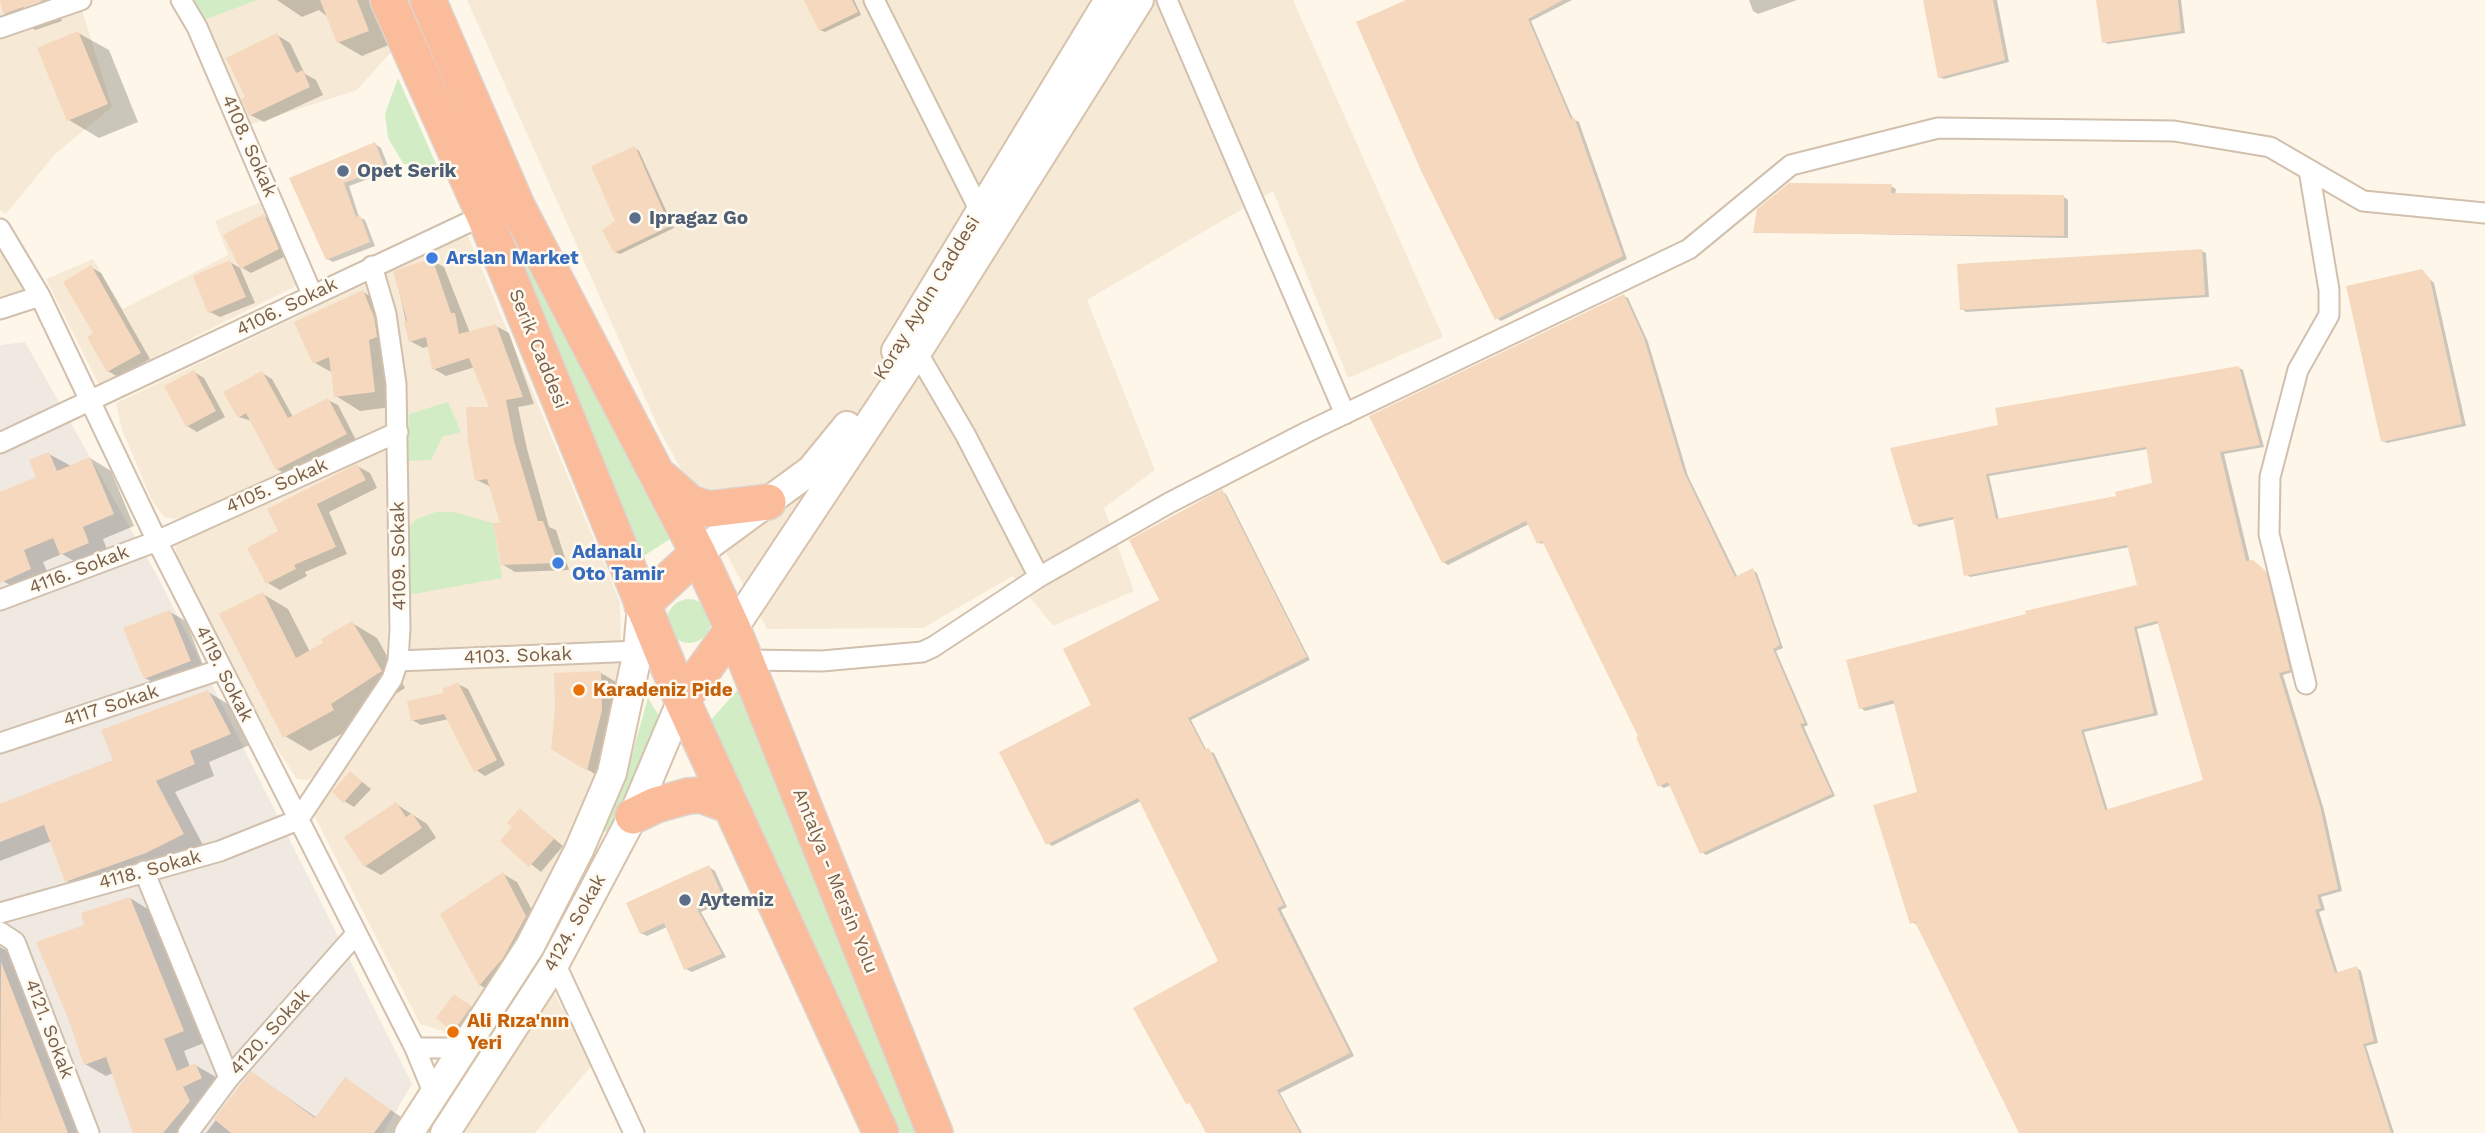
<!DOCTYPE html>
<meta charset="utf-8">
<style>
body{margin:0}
canvas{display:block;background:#fef7e9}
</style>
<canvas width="2485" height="1133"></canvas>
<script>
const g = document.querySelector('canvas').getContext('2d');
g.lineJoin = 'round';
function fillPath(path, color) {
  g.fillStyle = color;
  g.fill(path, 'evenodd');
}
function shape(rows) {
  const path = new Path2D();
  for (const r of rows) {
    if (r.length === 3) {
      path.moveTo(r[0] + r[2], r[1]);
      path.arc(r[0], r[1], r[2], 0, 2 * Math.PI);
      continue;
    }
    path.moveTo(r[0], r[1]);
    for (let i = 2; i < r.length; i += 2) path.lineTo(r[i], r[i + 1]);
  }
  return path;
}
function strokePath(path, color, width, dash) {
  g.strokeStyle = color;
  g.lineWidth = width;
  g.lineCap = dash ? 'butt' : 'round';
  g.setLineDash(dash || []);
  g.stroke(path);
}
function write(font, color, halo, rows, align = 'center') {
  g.font = font + ' "Work Sans",sans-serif';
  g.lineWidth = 5;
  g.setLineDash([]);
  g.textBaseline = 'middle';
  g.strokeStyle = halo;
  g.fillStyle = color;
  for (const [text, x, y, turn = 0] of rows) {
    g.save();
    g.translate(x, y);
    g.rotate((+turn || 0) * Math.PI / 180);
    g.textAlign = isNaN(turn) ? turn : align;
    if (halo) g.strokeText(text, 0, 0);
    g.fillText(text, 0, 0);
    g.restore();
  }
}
fillPath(shape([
 [0,0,79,0,112,107,55,154,6,214,0,210],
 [193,0,369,0,392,51,357,90,246,126],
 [467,0,1293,0,1443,337,1348,378,1273,191,1087,300,1155,470,1104,508,1134,591,1053,626,1013,576,923,628,767,629,659,429],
 [263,201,300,284,99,385,46,279,93,259,123,309,228,255,215,221],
 [468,236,620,602,621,656,614,718,605,762,526,939,592,1065,535,1133,459,1133,498,1076,458,1036,420,1024,314,815,405,674,408,633,381,270],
 [0,244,27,290,0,299],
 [368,283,377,305,394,423,190,516,175,519,164,517,153,503,122,430,116,403],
 [379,450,390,453,394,470,386,668,380,684,316,776,306,780,297,779,275,746,178,562,175,545,183,538]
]), '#f6ead6');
fillPath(shape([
 [25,342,159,579,412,1084,383,1133,0,1133,0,345]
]), '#efe9e2');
fillPath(shape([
 [194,0,257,0,204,20],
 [402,0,413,0,492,185,598,402,670,539,639,559],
 [398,78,437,166,412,167,403,163,388,138,385,114],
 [448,402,461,432,442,437,431,460,407,461,409,414],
 [436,512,454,512,493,523,502,578,408,595,408,528,417,519],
 [689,621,22],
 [741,686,919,1133,901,1133,710,721],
 [648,698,661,719,608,832,603,831,624,783]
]), '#d2edc5');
fillPath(shape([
 [0,0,38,0,24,5,24,9,41,3,40,0,54,0,62,21,35,30,5,13],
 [277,0,374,0,391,44,362,56,338,42,329,18,319,10,302,17],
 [806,0,854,0,861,15,825,32,820,30],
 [1410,0,1572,0,1531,21,1573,119,1579,122,1627,259,1501,321,1497,318],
 [1749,0,1797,0,1758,14,1753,11],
 [1924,0,1997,0,2009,62,1944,79,1939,77],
 [2098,0,2181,0,2185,33,2108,44,2104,42],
 [78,33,109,50,138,122,99,138,69,120],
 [277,35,290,43,305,74,316,80,323,95,264,122,250,115,247,98],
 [375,144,381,148,390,171,349,186,359,217,365,220,375,246,333,262,327,259,291,179],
 [635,148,639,151,674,228,620,254,615,252,617,222],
 [1891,186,1896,189,1895,195,2064,197,2068,200,2068,238,1755,232],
 [264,216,274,222,288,255,251,273,241,267],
 [2202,251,2206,253,2209,297,1966,312,1962,309],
 [431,260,444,267,470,333,496,326,509,333,534,404,518,407,527,449,549,527,556,530,569,570,515,572,502,564,503,524,491,487,477,480,491,409,475,367,446,376,434,369,430,346,423,348,410,341,395,272],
 [230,262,240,268,255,303,220,317,210,312],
 [91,267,101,273,150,359,118,377,108,371,95,334],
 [2421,271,2434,283,2466,426,2387,443,2383,441],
 [363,292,388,306,399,406,360,411,336,396,333,373,315,363],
 [1624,296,1628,298,1648,342,1688,476,1738,578,1753,570,1757,573,1783,648,1776,651,1808,725,1804,727,1835,796,1706,855,1702,852,1671,785,1664,788,1659,785,1641,737,1546,544,1538,543,1529,524,1448,565,1443,562],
 [2239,368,2243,370,2264,447,2224,454,2250,562,2258,565,2270,576,2293,672,2283,675,2324,810,2342,891,2321,897,2325,910,2319,912,2338,974,2357,968,2361,971,2378,1043,2366,1046,2394,1133,2021,1133,1918,925,1911,922,1919,793,1896,703,1865,711,1861,708,2139,586,2130,547,1970,577,1966,574,1955,519,1919,527,1915,524,2000,426],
 [2148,449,2154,484,2118,498,1999,520,1989,476],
 [2160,623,2205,781,2108,811,2084,732,2158,715,2137,629],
 [194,372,204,378,225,417,197,432,187,426],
 [262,373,272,379,293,417,328,400,338,405,356,440,287,475,277,469,252,421,239,417],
 [49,454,71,466,90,458,111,471,134,526,103,539,109,555,82,566,62,554,43,562,51,581,24,593,3,581,0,573,0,494,38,478],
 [357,466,370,473,377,488,329,512,347,554,305,572,307,576,280,590,268,583,280,532],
 [1222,492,1226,494,1310,660,1191,720,1207,751,1214,753,1287,907,1281,910,1354,1056,1280,1093,1302,1133,1207,1133,1136,1009,1220,962,1141,801,1052,846,1048,843,1093,706,1162,601],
 [263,594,288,609,310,652,352,623,377,638,405,688,355,719,358,725,310,751,285,736],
 [170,612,186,621,205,670,161,687,145,678],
 [601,673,616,682,617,720,603,779,552,748],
 [458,684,468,689,505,765,485,776,476,770,449,719,421,725,412,720],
 [208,692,228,704,250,745,209,762,214,776,175,792,203,845,167,864,87,892,67,881,52,841,0,861,0,805,115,761],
 [351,773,371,789,354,807,344,801],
 [396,804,427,824,436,838,381,875,365,866],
 [520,811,563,846,541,872,502,841,515,827],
 [709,867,715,871,728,900,701,912,726,957,692,972,686,969,667,927,647,936,641,933],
 [503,874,517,882,540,925,494,993,480,985,442,915],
 [130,898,151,911,204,1043,184,1051,190,1067,195,1065,216,1077,222,1090,194,1133,134,1133,113,1073,106,1076,85,1064,86,926],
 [0,947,11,953,83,1133,0,1133],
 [465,1002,480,1014,464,1036,454,1030],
 [252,1073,317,1118,345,1079,410,1123,403,1133,206,1133]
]), '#0003');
fillPath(shape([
 [0,0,44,0,3,14],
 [320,0,357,0,369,31,337,43],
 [804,0,852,0,858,12,819,31],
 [1406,0,1563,0,1528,19,1571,119,1574,117,1623,256,1495,320,1423,175,1356,22],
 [1923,0,1993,0,2005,60,1938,78],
 [2096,0,2178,0,2181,31,2102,43],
 [78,31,108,104,67,121,37,48],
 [277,33,296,73,303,70,310,87,249,116,241,99,245,97,226,58],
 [375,142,385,168,344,183,356,217,360,215,370,242,326,260,289,178],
 [635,146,670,226,614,253,602,230,615,221,591,166],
 [1789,183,1892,184,1891,193,2064,195,2064,236,1753,233,1757,209],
 [264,214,279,249,240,269,223,235],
 [2202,249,2205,295,1960,310,1957,264],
 [432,258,451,313,455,313,459,334,496,324,523,397,506,400,514,441,538,521,543,521,558,563,501,565,493,523,500,523,487,479,475,481,468,442,466,407,489,407,469,358,432,370,426,337,409,342,404,322,407,321,393,271],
 [230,260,246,297,208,313,193,276],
 [91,265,141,353,107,372,87,337,93,333,63,282],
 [2422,269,2430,279,2462,424,2381,442,2346,286],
 [363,290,374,317,377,337,369,340,375,392,334,397,329,357,313,364,294,322],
 [1624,294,1644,338,1684,472,1735,577,1753,568,1780,645,1773,649,1805,723,1800,724,1832,794,1700,854,1668,782,1658,787,1636,737,1638,736,1542,541,1537,544,1526,521,1442,563,1369,416],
 [2239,366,2260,445,2220,452,2246,561,2253,560,2266,571,2290,670,2279,673,2320,806,2338,889,2317,895,2321,908,2315,910,2335,973,2357,966,2374,1041,2363,1044,2391,1133,2019,1133,1915,922,1910,924,1873,805,1917,792,1893,700,1859,709,1846,660,2026,614,2025,611,2137,585,2127,545,1964,576,1953,517,1913,525,1890,448,1998,425,1995,408],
 [2146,447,2152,483,2115,492,2116,496,1996,519,1986,474],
 [2157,621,2203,780,2105,810,2081,730,2154,713,2134,627],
 [194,370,216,411,186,427,164,386],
 [262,371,288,418,328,398,347,434,276,470,246,413,238,418,223,392],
 [49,452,57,471,90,457,114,514,83,527,89,543,60,555,53,538,24,550,31,569,0,583,0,492,36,477,29,460],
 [357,464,366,480,317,504,336,547,294,565,296,569,266,584,247,548,278,531,267,509],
 [1222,489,1307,657,1188,718,1205,750,1209,748,1284,905,1277,908,1350,1053,1277,1090,1300,1133,1206,1133,1190,1103,1186,1104,1133,1008,1218,961,1138,798,1046,845,999,752,1091,705,1063,649,1159,600,1129,540],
 [263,592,296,658,323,643,321,639,352,621,382,671,331,704,334,710,283,738,219,614],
 [170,610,191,661,144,679,123,628],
 [601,671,602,710,587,771,551,749,555,709,554,673],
 [458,682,497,760,474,772,444,714,411,721,407,701,444,693,442,689],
 [208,690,231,734,190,751,195,764,156,781,184,834,146,853,65,882,44,825,0,842,0,804,113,760,101,730],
 [350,771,362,782,343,803,332,792],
 [396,802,406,817,412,813,422,828,364,867,344,837],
 [520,808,554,839,529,867,500,841,512,827,507,823],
 [709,865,723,897,697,909,722,954,684,970,664,923,640,934,626,903],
 [503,872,526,916,503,958,479,986,440,914],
 [130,897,184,1031,164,1039,177,1071,195,1063,202,1078,183,1087,190,1101,163,1133,133,1133,106,1057,84,1065,68,1018,36,942,84,925,81,913],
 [1,962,68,1133,0,1133],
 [454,994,471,1007,453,1032,436,1018],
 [251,1071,315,1118,345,1077,391,1110,374,1133,231,1133,214,1119]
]), '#f5d8be');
const street = shape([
 [181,0,197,27,312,294],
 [874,0,979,209],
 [1167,0,1345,414],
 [0,28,81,0],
 [0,229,40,296,157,541,415,1048],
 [0,309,40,296],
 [917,352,965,434,1039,577],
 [0,443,484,215],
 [0,600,157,541,398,432],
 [746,660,822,661,922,652,933,647,1039,577,1169,503,1309,431,1689,249,1791,165,1938,128,2174,131,2270,147,2363,201,2485,213],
 [398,661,638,651],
 [2306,684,2269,534,2270,477,2298,370,2329,315,2329,290,2309,170],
 [0,743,222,669],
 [144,871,229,1078],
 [0,913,220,851,298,820,392,679,398,661,400,628,396,384,386,314,372,266],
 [0,932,15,942,89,1133],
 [555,963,634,1133],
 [434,1094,415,1048,464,1048],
 [188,1133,229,1078,356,934]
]);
const secondary = shape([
 [896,351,1109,0],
 [698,553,811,470,847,426],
 [733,629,917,352,1139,0],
 [409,1133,530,946,579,850,612,773,638,651,642,605],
 [445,1133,555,963,633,816,682,700]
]);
const highway = shape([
 [388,0,484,215,682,700,881,1133],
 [428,0,517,206,698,553,733,629,935,1133],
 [663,479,690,503,709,509,768,502],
 [642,605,698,553],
 [682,700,733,629],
 [633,816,656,805,688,796,701,795,729,805]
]);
strokePath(street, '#d1c0ad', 23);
strokePath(secondary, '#d7c2ac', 32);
strokePath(highway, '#dcd5d0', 38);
strokePath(street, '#fff', 19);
strokePath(secondary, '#fff', 28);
strokePath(highway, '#fbbc9c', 35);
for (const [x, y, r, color] of [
 [343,171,7,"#5c6f8a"],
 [635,218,7,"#5c6f8a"],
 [432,258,7,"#3f7fe0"],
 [558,563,7,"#3f7fe0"],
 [579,690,7,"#e8710a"],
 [685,900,7,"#5c6f8a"],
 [453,1032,7,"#e8710a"]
]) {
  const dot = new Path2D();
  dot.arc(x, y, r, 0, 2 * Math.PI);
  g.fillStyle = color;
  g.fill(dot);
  strokePath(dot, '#fffaf0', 2.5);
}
write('19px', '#7a5f4a', '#fffaf0', [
 ["4108. Sokak",249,146,66],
 ["Koray Aydın Caddesi",927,298,-59],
 ["4106. Sokak",287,307,-26],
 ["Serik Caddesi",538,349,68],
 ["4105. Sokak",277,486,-24],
 ["4109. Sokak",399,556,-91],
 ["4116. Sokak",79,570,-21],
 ["4103. Sokak",518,656,-2],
 ["4119. Sokak",224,674,63],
 ["4117 Sokak",111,706,-18],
 ["4118. Sokak",150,870,-15],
 ["Antalya - Mersin Yolu",835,881,68],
 ["4124. Sokak",575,923,-61],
 ["4121. Sokak",49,1029,69],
 ["4120. Sokak",270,1032,-48]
]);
write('bold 19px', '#4e5e75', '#fffaf0', [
 ["Opet Serik",357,171],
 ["Ipragaz Go",649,218],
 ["Aytemiz",699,900]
], 'left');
write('bold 19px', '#366cbe', '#fffaf0', [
 ["Arslan Market",446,258],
 ["Adanalı",572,552],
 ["Oto Tamir",572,574]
], 'left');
write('bold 19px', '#c56008', '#fffaf0', [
 ["Karadeniz Pide",593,690],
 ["Ali Rıza'nın",467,1021],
 ["Yeri",467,1043]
], 'left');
</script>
